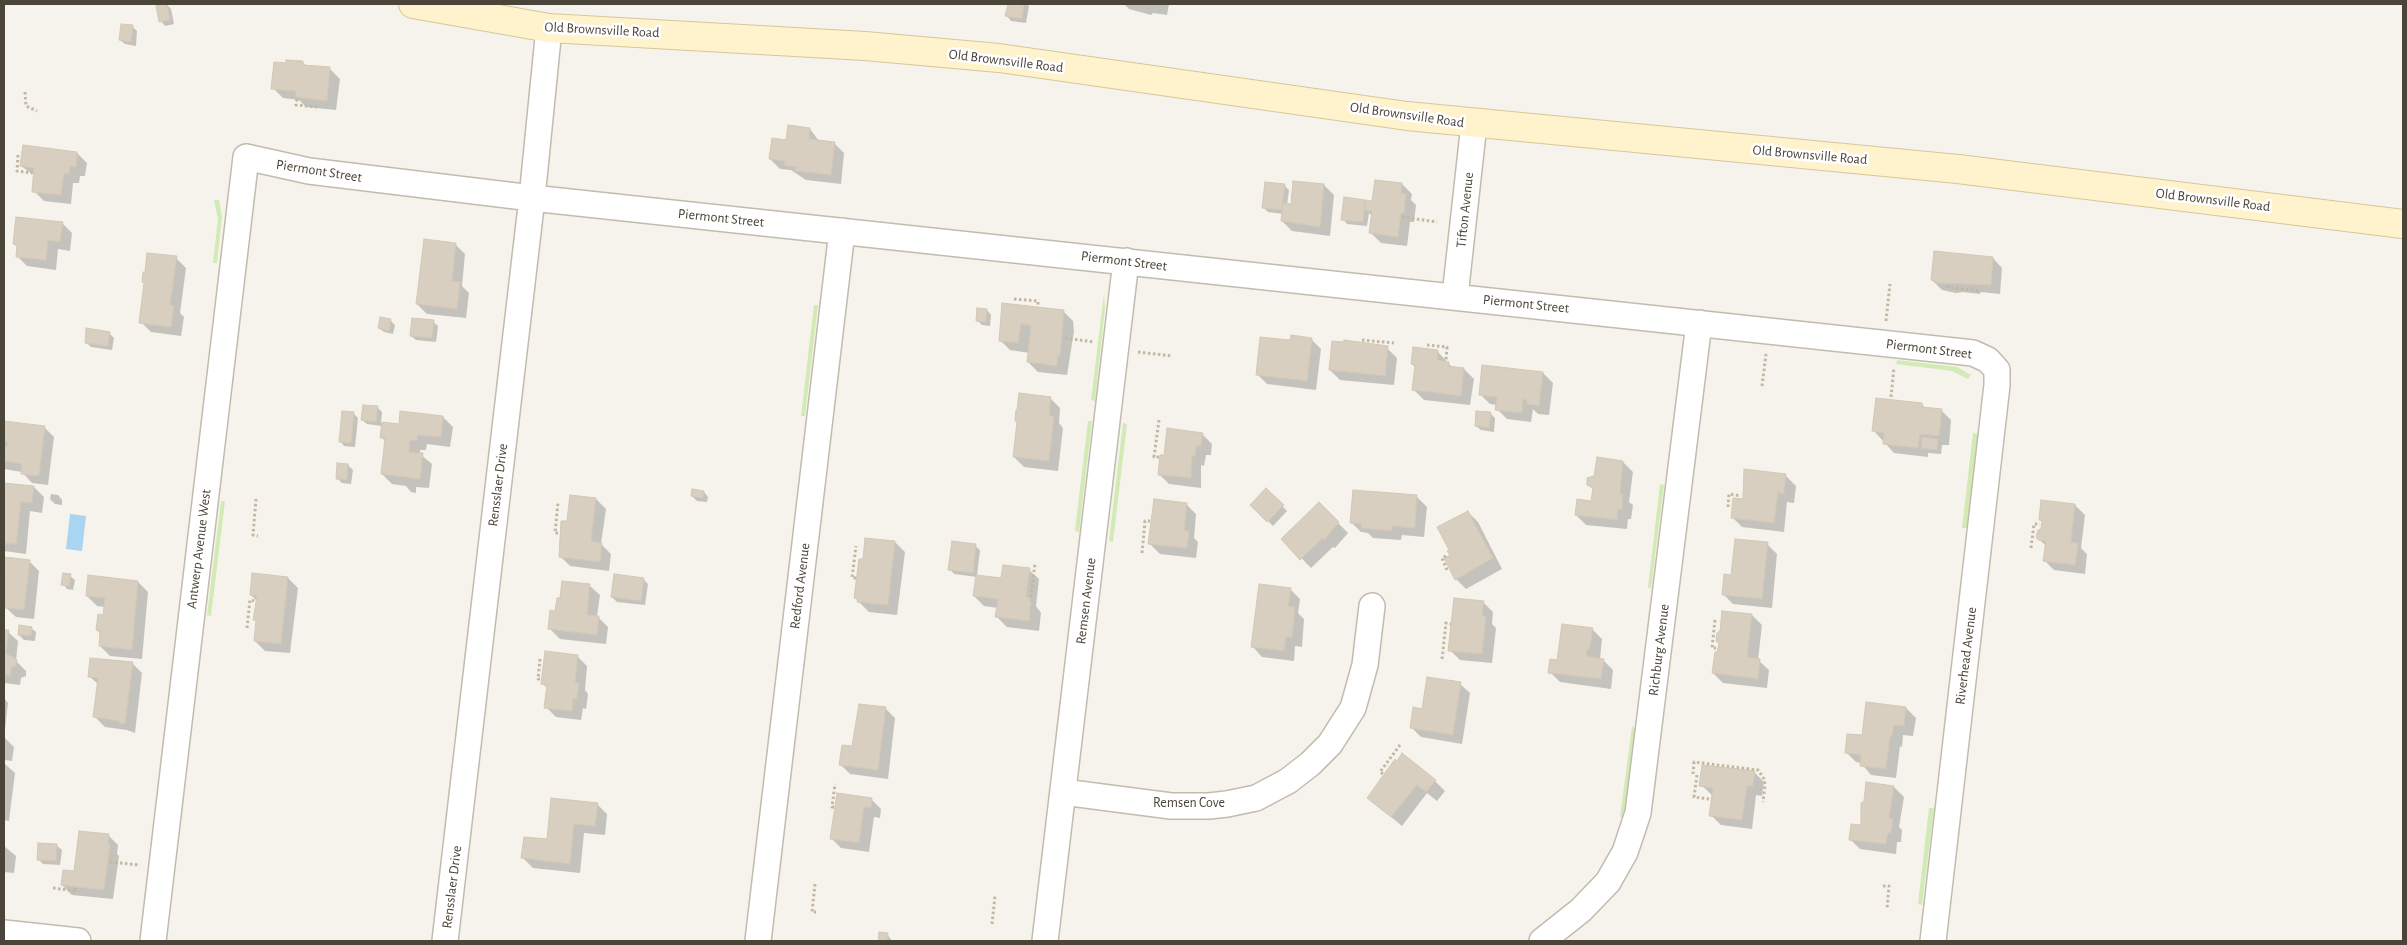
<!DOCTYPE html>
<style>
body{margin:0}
#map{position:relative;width:2407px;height:945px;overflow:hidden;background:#f6f3ec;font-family:"Alegreya Sans",sans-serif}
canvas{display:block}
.frame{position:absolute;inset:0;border:5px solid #4b4439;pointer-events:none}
</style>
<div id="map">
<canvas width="2407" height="945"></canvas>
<div class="frame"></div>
</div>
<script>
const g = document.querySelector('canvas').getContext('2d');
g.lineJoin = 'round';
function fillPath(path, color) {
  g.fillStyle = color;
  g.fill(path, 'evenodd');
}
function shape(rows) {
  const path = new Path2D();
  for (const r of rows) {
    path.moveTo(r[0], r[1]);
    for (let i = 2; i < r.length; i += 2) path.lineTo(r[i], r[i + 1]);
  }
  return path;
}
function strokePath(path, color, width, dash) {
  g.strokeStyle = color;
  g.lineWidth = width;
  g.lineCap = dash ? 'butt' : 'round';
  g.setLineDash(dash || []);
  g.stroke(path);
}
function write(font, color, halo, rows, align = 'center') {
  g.font = font + ' "Alegreya Sans",sans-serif';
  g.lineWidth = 5;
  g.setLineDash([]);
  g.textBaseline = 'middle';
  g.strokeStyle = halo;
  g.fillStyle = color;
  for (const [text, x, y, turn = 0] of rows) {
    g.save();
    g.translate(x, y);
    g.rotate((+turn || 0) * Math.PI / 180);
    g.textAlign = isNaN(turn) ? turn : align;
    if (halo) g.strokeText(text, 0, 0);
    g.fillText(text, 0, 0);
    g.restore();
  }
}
fillPath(shape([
 [214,200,219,200,222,217,217,263,213,263,218,219],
 [1104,294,1105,308,1095,401,1091,400],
 [814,305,818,305,805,416,801,416],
 [1897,360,1957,367,1971,375,1968,379,1952,371,1896,364],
 [1088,421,1092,421,1079,532,1075,531],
 [1123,423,1127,424,1113,542,1109,541],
 [1973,433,1978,434,1967,528,1962,528],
 [1660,484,1664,485,1651,588,1648,588],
 [221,501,225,501,211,616,207,615],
 [1632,727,1636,728,1624,818,1620,817],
 [1929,808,1934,808,1922,905,1918,904]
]), '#d2eab5');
fillPath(shape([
 [70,514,86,516,82,551,66,549]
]), '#a9d4f2');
fillPath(shape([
 [1009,4,1026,4,1029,6,1026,23,1011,21,1007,16],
 [1124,4,1169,4,1167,15,1153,13,1151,15,1129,9],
 [167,5,171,9,174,24,165,26,161,21],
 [132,26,137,31,136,46,125,44,120,40],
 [303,63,307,66,330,69,340,79,336,110,306,107,299,100,283,98,273,88,287,64],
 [810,129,819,141,834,143,844,153,841,184,806,180,791,170,780,169,770,159,788,142],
 [77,153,87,163,85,176,80,176,79,183,73,183,71,204,44,201,34,191,35,176,21,166],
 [1402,184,1412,194,1411,200,1416,205,1414,222,1410,222,1407,246,1381,243,1371,233,1373,217,1369,213,1367,226,1347,224,1343,219],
 [1284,185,1289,190,1287,205,1292,206,1324,185,1334,195,1330,236,1292,231,1282,221,1283,214,1268,212,1264,208],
 [62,223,72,233,70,251,58,249,56,270,27,266,17,256,18,248,14,244],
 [455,244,465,254,462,286,469,293,466,318,427,314,417,304],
 [176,258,186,268,180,313,184,317,181,336,151,332,141,322],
 [1993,258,2002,268,2000,294,1981,292,1980,294,1963,292,1956,293,1942,290,1932,280],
 [1003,304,1063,311,1073,321,1074,331,1067,375,1038,372,1028,362,1030,353,1010,350,1000,340],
 [987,310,991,315,990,326,982,325,977,320],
 [390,320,395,325,393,334,384,332,379,328],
 [433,322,438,326,436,342,416,340,411,336],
 [109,333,114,338,112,350,91,347,86,342],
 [1311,339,1321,349,1316,390,1267,384,1257,374,1291,342],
 [1387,348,1397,358,1394,385,1340,380,1330,370],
 [1437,351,1453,368,1464,369,1474,379,1470,405,1424,400,1414,390,1416,368,1412,364],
 [1483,367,1543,373,1553,383,1549,415,1538,414,1533,409,1531,422,1507,419,1497,409,1497,405,1490,404,1480,394],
 [1050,398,1060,408,1059,423,1063,428,1058,471,1024,467,1014,457],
 [1922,404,1926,409,1941,410,1951,420,1949,445,1942,445,1941,454,1928,453,1928,457,1894,453,1874,431],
 [377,407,382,412,381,423,400,425,443,417,453,427,450,447,427,444,426,450,420,450,420,454,432,464,429,488,416,487,416,493,411,492,406,486,392,484,382,474,386,442,381,437,382,426,367,424,362,420],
 [1490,413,1495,418,1494,432,1481,430,1476,426],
 [354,414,358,418,355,447,344,446,340,441],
 [4,422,44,427,54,437,48,485,32,483,22,472,4,469],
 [1202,434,1212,444,1211,455,1206,455,1204,466,1201,465,1201,488,1169,484,1159,474,1165,457],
 [1623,462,1633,472,1629,502,1633,505,1631,519,1628,519,1627,529,1586,525,1576,515,1592,502,1594,490,1588,485],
 [348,465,353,470,351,484,342,483,337,478],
 [1786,476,1796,486,1794,503,1787,502,1784,532,1742,527,1732,517,1744,501],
 [4,484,34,487,44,497,42,513,30,511,26,554,4,551],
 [1266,490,1287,511,1273,526,1252,505],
 [704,492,708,497,707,502,697,501,692,496],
 [51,494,58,495,62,500,62,505,55,504,50,499],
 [1417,497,1427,507,1424,537,1402,535,1401,540,1373,538,1368,533,1361,532,1351,522],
 [596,499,606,509,601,544,611,554,609,571,570,566,560,556,568,523],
 [1186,504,1196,514,1194,538,1198,542,1196,558,1160,554,1150,544],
 [1319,504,1348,533,1335,548,1333,547,1311,568,1283,539],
 [2075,505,2085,515,2081,548,2087,554,2085,574,2054,570,2044,560,2046,546,2039,539,2043,522,2040,520],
 [1468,512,1478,522,1502,569,1466,589,1456,579,1451,550],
 [895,542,905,552,897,615,869,612,855,598,864,561],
 [1767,544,1777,554,1772,608,1733,604,1723,594,1732,577],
 [975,546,980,550,977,576,1002,579,1029,570,1039,579,1036,606,1041,613,1039,631,1007,627,997,617,998,608,984,606,974,596,977,577,954,574,950,569],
 [4,558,29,561,39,571,34,619,16,617,4,606],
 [70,576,75,580,73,590,67,589,63,584],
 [288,578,298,588,290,653,265,651,255,641,257,623,254,619,257,601,251,595],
 [643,579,648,584,645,605,617,602,612,597],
 [138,582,148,592,142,659,110,656,100,646,101,634,97,630,104,616,105,607,97,606,87,596],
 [563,582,590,586,600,595,597,616,608,627,606,644,560,639,550,629,561,599],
 [1290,589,1300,599,1298,613,1304,619,1302,647,1295,646,1294,661,1262,657,1253,647],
 [1483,602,1493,612,1492,624,1496,628,1492,663,1460,660,1450,650],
 [1723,612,1752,615,1762,625,1758,660,1769,670,1767,688,1723,683,1713,673,1718,654],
 [31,628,36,632,35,641,24,640,19,635],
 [1592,629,1602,639,1600,659,1603,660,1613,670,1611,689,1560,682,1550,672],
 [4,631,8,632,18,641,16,661,26,671,26,676,21,678,20,685,4,683],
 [577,656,587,666,585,690,588,694,586,709,583,708,581,720,556,717,546,707,548,689,542,683],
 [132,663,142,673,135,733,127,730,105,727,95,717,99,685,89,676],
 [1460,684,1470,693,1462,744,1421,737,1411,727,1423,710],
 [4,698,8,703,4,737,14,747,12,761,4,760],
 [885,708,895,718,888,779,850,774,840,764],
 [1906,708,1916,718,1913,736,1903,735,1902,747,1900,746,1896,778,1871,775,1861,763,1856,762,1846,752,1863,737],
 [1395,761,1435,781,1445,791,1437,801,1427,793,1402,826,1368,798],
 [4,763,15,773,9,821,4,820],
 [1754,772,1764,782,1762,796,1756,795,1752,829,1721,825,1711,815,1713,796,1701,785],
 [1894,787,1904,797,1899,827,1902,830,1901,842,1897,842,1896,854,1860,849,1850,839],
 [871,799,881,809,880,818,874,817,869,852,841,848,831,838],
 [597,804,607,814,605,835,584,833,580,873,533,868,523,858],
 [108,835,118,845,117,854,119,856,113,899,72,895,62,885],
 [4,846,16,856,14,873,4,872],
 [57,846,62,850,60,865,43,864,38,859],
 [880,933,887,934,892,941,879,941]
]), '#0003');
const building = shape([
 [167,4,170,20,159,22,156,5,167,4],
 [1008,4,1024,4,1022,19,1005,16,1008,4],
 [121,24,133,25,131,42,119,40,121,24],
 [286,60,303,61,303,65,330,67,327,101,295,97,296,91,271,89,274,62,286,63,286,60],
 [788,125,810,128,809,139,835,142,831,175,795,171,796,167,784,165,785,161,769,159,772,138,786,140,788,125],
 [23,145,77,152,76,167,70,166,69,174,64,173,61,195,32,192,34,168,20,166,23,145],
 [1375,180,1402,183,1401,193,1406,194,1404,213,1401,213,1398,237,1369,233,1372,211,1364,210,1365,200,1372,201,1375,180],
 [1293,181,1324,184,1320,227,1281,221,1283,203,1291,204,1293,181],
 [1265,182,1285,184,1282,210,1262,208,1265,182],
 [1344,197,1365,200,1363,222,1341,220,1344,197],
 [16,217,63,222,60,242,48,240,46,260,16,257,17,245,13,244,16,217],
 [424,239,456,243,452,281,460,282,457,309,416,304,424,239],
 [1934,251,1993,257,1991,285,1935,283,1935,281,1931,280,1934,251],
 [147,253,177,256,170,305,174,306,171,327,139,323,144,283,142,282,143,272,145,272,147,253],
 [1002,303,1064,310,1060,356,1058,355,1057,366,1027,362,1031,326,1021,324,1018,343,999,341,1002,303],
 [977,308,987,309,986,322,976,321,977,308],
 [380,317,391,319,389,331,378,328,380,317],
 [412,318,434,320,432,338,410,336,412,318],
 [86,328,110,332,108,346,85,343,86,328],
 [1291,335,1312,338,1307,381,1256,375,1260,337,1290,340,1291,335],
 [1344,340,1388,346,1385,376,1329,370,1332,341,1344,342,1344,340],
 [1413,347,1438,350,1437,360,1449,362,1448,366,1464,368,1461,396,1412,390,1415,365,1411,364,1413,347],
 [1482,365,1543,372,1539,406,1526,404,1527,400,1523,399,1522,413,1495,410,1497,397,1479,395,1482,365],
 [1019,393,1051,397,1049,416,1054,416,1049,461,1013,457,1017,422,1015,421,1016,410,1017,410,1019,393],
 [1876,398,1922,403,1922,407,1942,409,1939,436,1920,434,1918,448,1883,444,1884,433,1872,431,1876,398],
 [363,405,378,406,376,422,361,420,363,405],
 [342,411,354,412,351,443,339,442,342,411],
 [400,411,443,416,441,437,418,435,417,441,410,440,409,452,423,453,420,479,381,474,385,438,380,438,382,422,399,424,400,411],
 [1476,411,1491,412,1489,428,1475,426,1476,411],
 [4,421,45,426,39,476,21,474,22,464,4,461,4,446,7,446,8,442,4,441,4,421],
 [1167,428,1203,433,1201,446,1196,446,1195,456,1192,456,1191,478,1158,475,1160,455,1164,455,1167,428],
 [1922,437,1938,439,1937,450,1921,448,1922,437],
 [1597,457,1623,461,1620,494,1623,494,1622,510,1618,509,1617,520,1575,515,1577,499,1591,501,1593,488,1587,485,1587,478,1594,476,1597,457],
 [337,463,348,464,347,480,336,479,337,463],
 [1744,469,1786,474,1784,494,1778,493,1774,523,1731,518,1733,498,1743,499,1744,469],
 [4,483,34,486,32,503,21,502,16,544,4,543,4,483],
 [1266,488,1284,505,1267,522,1250,505,1266,488],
 [692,489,704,491,703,498,691,496,692,489],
 [1353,490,1417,495,1415,528,1392,526,1392,531,1361,528,1362,524,1350,523,1353,490],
 [570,495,596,498,591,541,602,543,600,562,559,557,561,521,567,521,570,495],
 [1154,499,1187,503,1184,530,1189,531,1187,548,1148,544,1154,499],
 [2041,500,2075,504,2071,542,2078,543,2075,565,2043,561,2046,541,2038,540,2036,537,2038,530,2041,529,2042,521,2039,520,2041,500],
 [1319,502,1339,522,1324,540,1323,538,1300,560,1281,539,1319,502],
 [1468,511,1493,558,1455,580,1444,558,1450,555,1447,551,1449,550,1437,527,1468,511],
 [865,538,895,541,888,605,857,602,858,599,854,598,859,559,863,559,865,538],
 [1735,539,1768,542,1762,599,1722,595,1724,574,1731,575,1735,539],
 [952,541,976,544,973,573,948,570,952,541],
 [4,557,30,560,24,610,5,608,4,557],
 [1003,565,1030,568,1026,597,1030,598,1029,601,1031,602,1029,621,995,617,998,599,973,596,976,575,1001,578,1003,565],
 [63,573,71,574,69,586,61,585,63,573],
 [252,573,288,577,281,644,254,641,256,620,253,620,257,596,250,595,252,573],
 [614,574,644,578,641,601,611,597,614,574],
 [88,575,138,581,132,650,99,646,100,631,96,630,98,614,103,615,105,598,86,596,88,575],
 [562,581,590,584,587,615,599,616,597,635,548,629,550,610,555,611,557,598,560,598,562,581],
 [1259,584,1291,588,1288,606,1295,607,1294,619,1292,637,1286,637,1284,651,1251,647,1259,584],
 [1454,598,1484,601,1482,616,1486,617,1482,654,1448,651,1454,598],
 [1722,611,1752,614,1747,657,1760,659,1758,679,1712,673,1715,652,1717,652,1719,644,1716,641,1717,633,1720,631,1722,611],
 [1562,624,1593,628,1590,649,1587,649,1586,656,1604,659,1601,679,1548,673,1550,659,1557,660,1562,624],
 [19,625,32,627,31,636,18,635,19,625],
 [4,630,9,630,6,653,17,660,16,666,11,668,11,676,4,675,4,630],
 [545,651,578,655,575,682,579,683,577,699,573,699,572,711,544,708,547,685,541,684,545,651],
 [90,658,133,662,125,724,119,723,119,721,93,717,98,678,88,677,90,658],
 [1427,677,1461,682,1453,735,1410,728,1413,707,1422,709,1427,677],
 [1866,702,1906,707,1904,726,1894,725,1892,737,1890,737,1886,769,1860,766,1861,755,1845,753,1847,734,1862,735,1866,702],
 [859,704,886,707,878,770,839,765,842,745,852,746,859,704],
 [1402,753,1436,780,1426,792,1417,785,1391,817,1367,798,1395,759,1397,761,1402,753],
 [1702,765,1755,771,1753,786,1747,786,1742,820,1709,816,1713,788,1699,786,1702,765],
 [1866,782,1894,786,1889,818,1893,819,1891,833,1888,833,1886,844,1849,840,1851,824,1861,825,1861,803,1864,801,1866,782],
 [837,793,872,798,871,808,864,807,859,843,830,839,837,793],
 [551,798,598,803,595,826,574,824,570,864,521,858,524,837,547,839,551,798],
 [79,831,109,834,108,844,110,845,104,890,61,885,63,870,74,871,79,831],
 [38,843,57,844,56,861,37,860,38,843],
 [879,932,888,933,887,941,878,941,879,932]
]);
fillPath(building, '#d8cfc1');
strokePath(building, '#d3c7b4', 1);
const street = shape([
 [1455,296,1474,124],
 [1063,792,1171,806,1209,806,1227,804,1256,798,1288,781,1310,764,1330,744,1353,708,1365,665,1372,606],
 [4,933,78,941],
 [153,941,246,157,309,171,532,198,1973,353,1988,360,1997,370,1997,385,1933,941],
 [445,941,532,198,549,28],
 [758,941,842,231],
 [1045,941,1126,261],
 [1542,941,1581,910,1608,882,1625,852,1638,813,1699,323]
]);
const secondary = shape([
 [413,4,549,28,865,46,999,58,1407,116,1958,169,2403,224]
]);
strokePath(street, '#c2bbae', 28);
strokePath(secondary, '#d6c79b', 30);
strokePath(shape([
 [25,92,26,106,37,111],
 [297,99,296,105,317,107],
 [18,155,17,171,32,173],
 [1402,217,1437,222],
 [1948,285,1948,287,1980,291],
 [1014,299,1038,301,1038,305],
 [1886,321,1890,284],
 [1065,338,1094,342],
 [1362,340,1394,343],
 [1427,345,1447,347,1446,360],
 [1138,352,1172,356],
 [1762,386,1766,354],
 [1891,397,1894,367],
 [1159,420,1154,457,1159,457],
 [256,499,253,535,258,536],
 [1728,507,1729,494,1741,496],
 [558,533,555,533,558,502],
 [2031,548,2034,524,2040,524],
 [1142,553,1145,521,1150,521],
 [1447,570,1442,558,1448,555],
 [856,578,852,578,856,546],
 [1031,597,1035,563],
 [1715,620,1712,648,1716,648],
 [247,628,250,600,255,601],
 [540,659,538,679,540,679],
 [1442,659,1446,623,1451,624],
 [1383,774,1380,772,1400,745],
 [1693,774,1694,762,1758,770,1764,779,1765,785,1763,802],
 [1697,775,1694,797,1709,799],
 [834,807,832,807,835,784],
 [110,862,140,865],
 [815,884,812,912,816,912],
 [1883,886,1889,886,1887,909],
 [53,888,76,891,76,888],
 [992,924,995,896]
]), '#c4b79f', 3, [2.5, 2.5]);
strokePath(street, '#fff', 25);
strokePath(secondary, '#fff3cd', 28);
write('14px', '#4b4439', '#fff', [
 ["Old Brownsville Road",602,30,3],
 ["Old Brownsville Road",1006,61,7],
 ["Old Brownsville Road",1407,115,8],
 ["Old Brownsville Road",1810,155,5],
 ["Piermont Street",319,171,9],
 ["Old Brownsville Road",2213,200,7],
 ["Tifton Avenue",1465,210,-84],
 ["Piermont Street",721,218,6],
 ["Piermont Street",1124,261,7],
 ["Piermont Street",1526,304,6],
 ["Piermont Street",1929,349,7],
 ["Rensslaer Drive",498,485,-83],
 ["Antwerp Avenue West",199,549,-83],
 ["Redford Avenue",800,586,-83],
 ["Remsen Avenue",1086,601,-83],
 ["Richburg Avenue",1659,650,-83],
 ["Riverhead Avenue",1966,656,-83],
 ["Remsen Cove",1189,803],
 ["Rensslaer Drive",452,887,-83]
]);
</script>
